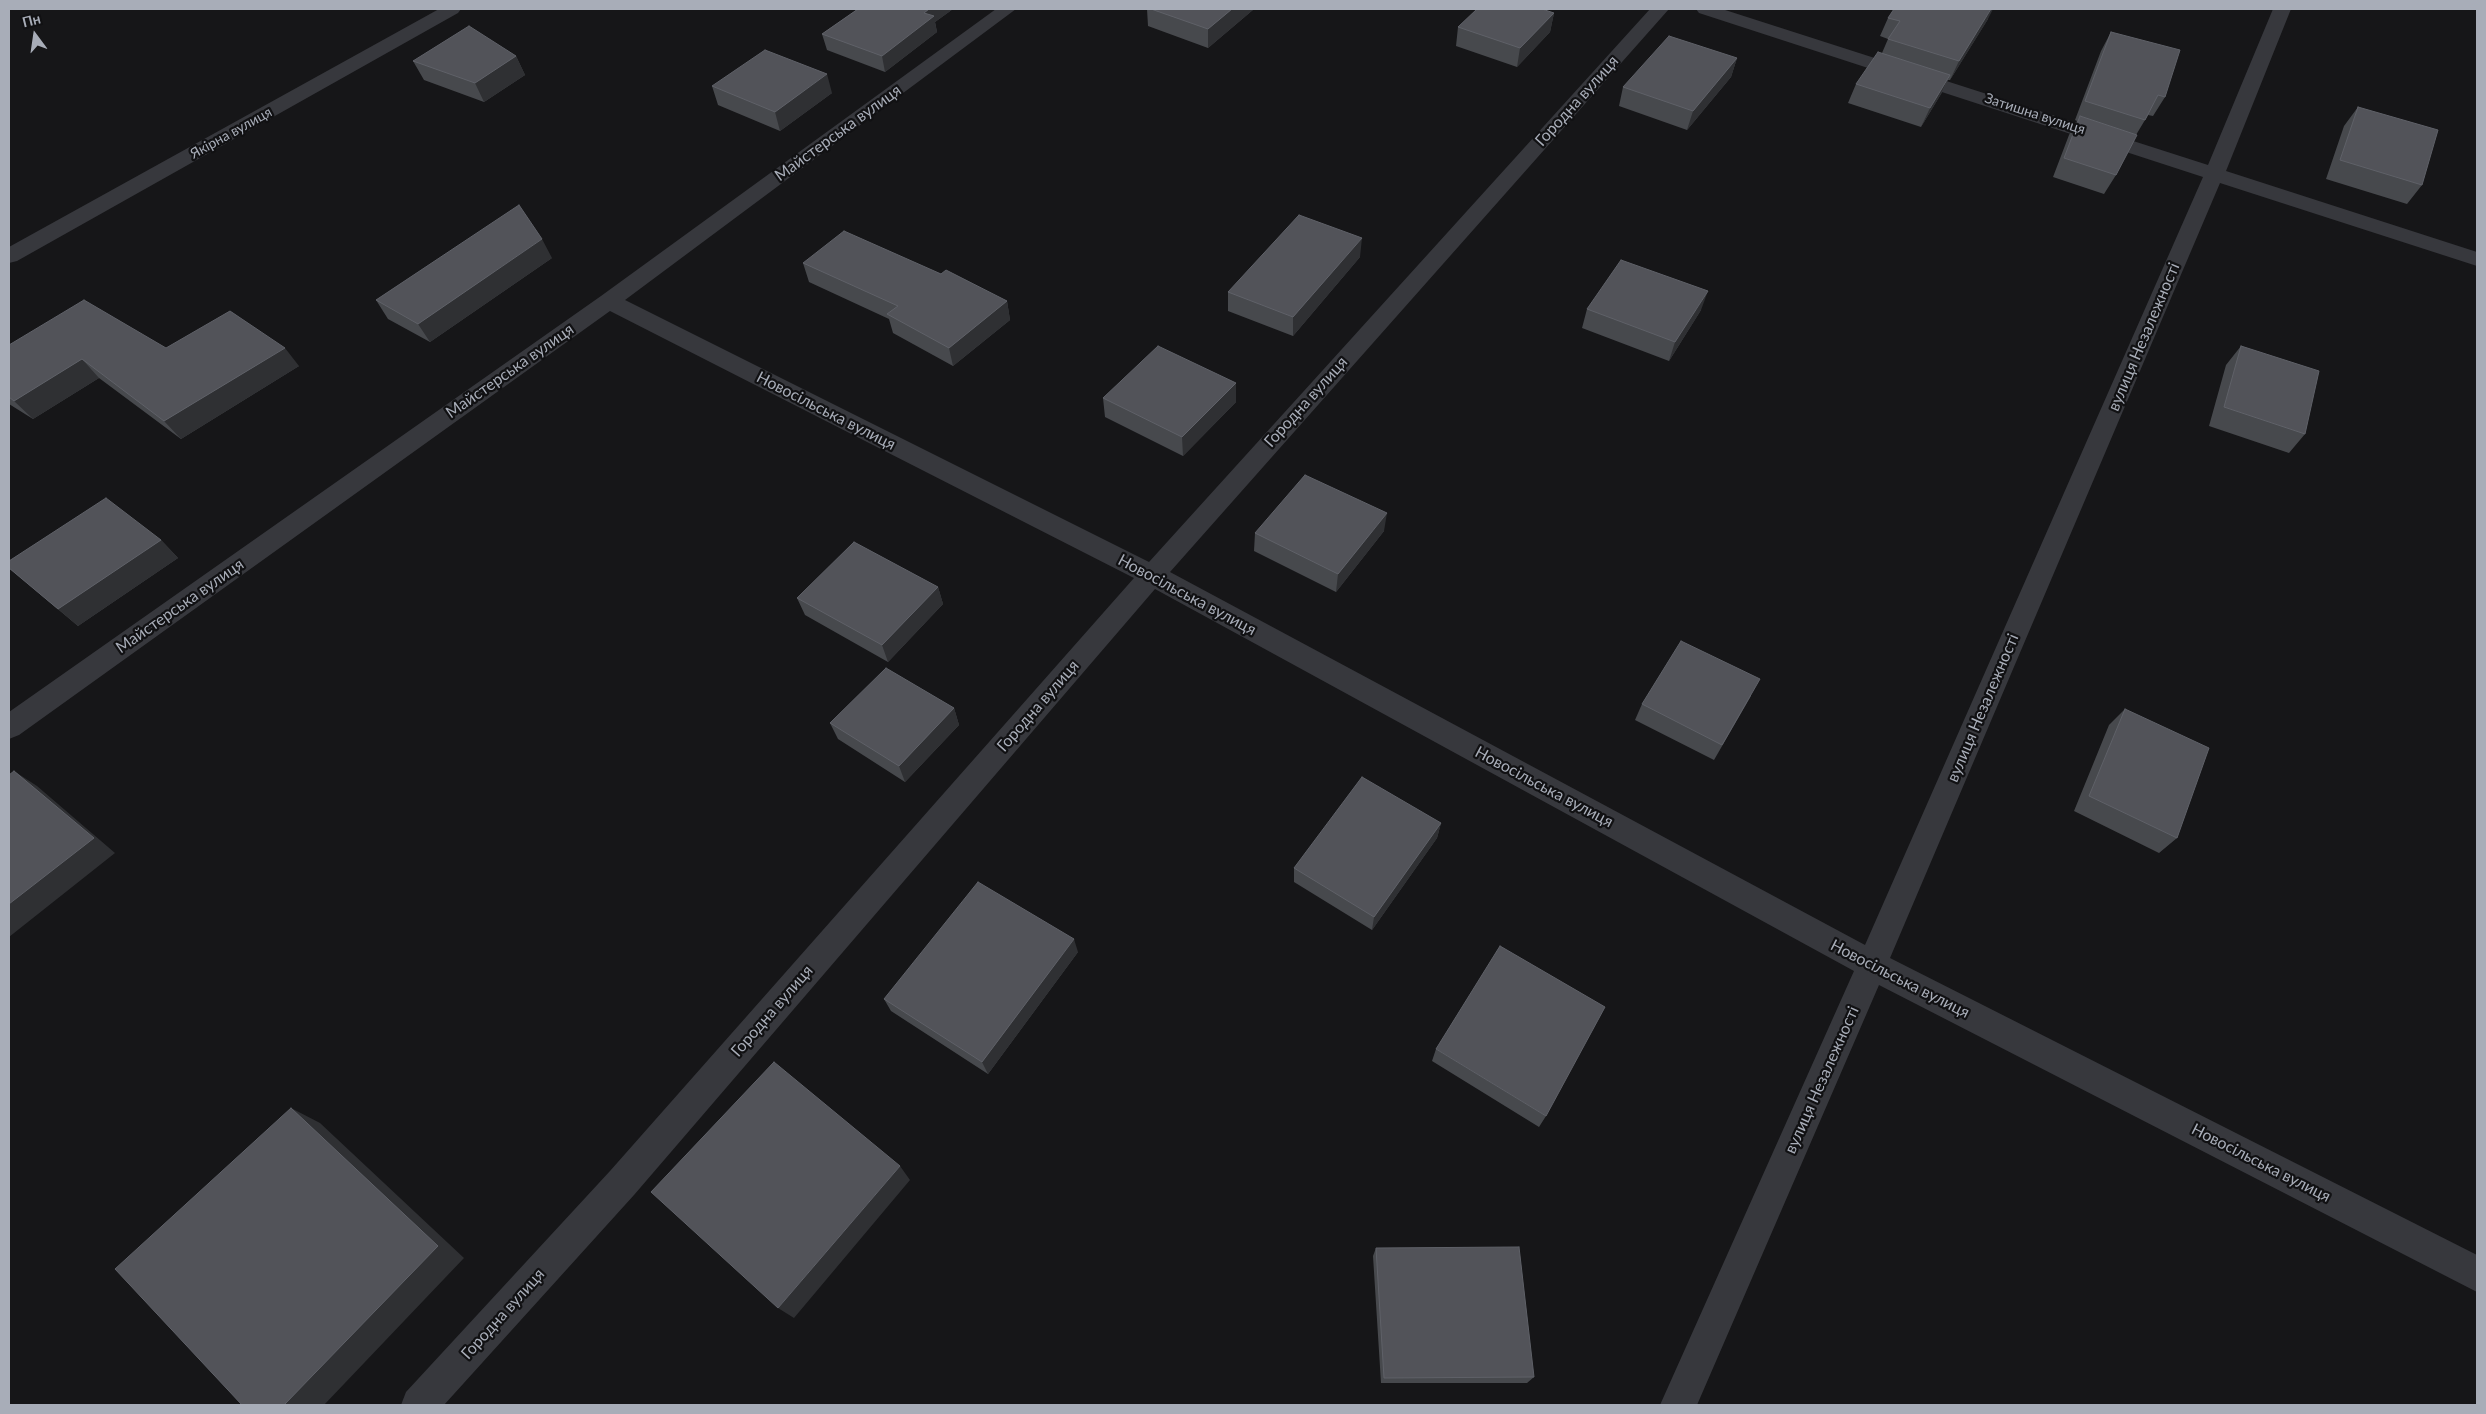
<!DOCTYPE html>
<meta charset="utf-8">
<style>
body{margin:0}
#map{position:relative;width:2486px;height:1414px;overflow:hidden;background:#161618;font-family:Lato,sans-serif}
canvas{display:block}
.frame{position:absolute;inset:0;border:10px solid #a8adb8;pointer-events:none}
.north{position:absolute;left:10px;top:10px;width:50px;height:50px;-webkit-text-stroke:4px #111113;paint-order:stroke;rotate:346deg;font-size:14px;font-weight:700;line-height:20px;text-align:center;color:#a8adb8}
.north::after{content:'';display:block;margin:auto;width:18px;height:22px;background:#a8adb8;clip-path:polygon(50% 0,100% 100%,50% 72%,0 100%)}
</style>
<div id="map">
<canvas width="2486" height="1414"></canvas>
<div class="frame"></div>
<div class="north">Пн</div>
</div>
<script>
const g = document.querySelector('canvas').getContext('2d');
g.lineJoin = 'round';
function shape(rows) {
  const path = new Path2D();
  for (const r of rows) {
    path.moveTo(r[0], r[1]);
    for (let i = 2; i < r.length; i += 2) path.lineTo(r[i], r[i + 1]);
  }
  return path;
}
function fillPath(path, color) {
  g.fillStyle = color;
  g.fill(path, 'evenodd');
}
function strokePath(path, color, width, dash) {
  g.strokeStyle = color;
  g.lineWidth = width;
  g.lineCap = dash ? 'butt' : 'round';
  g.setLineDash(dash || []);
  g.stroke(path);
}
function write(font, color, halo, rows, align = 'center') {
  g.font = font + ' Lato,sans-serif';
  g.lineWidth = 4.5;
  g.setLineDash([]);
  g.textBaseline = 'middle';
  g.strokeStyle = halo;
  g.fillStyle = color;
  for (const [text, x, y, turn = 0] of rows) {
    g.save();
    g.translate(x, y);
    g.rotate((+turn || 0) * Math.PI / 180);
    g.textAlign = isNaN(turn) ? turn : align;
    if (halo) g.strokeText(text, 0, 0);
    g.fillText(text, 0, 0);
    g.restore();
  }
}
fillPath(shape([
 [439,9,461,9,458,13,17,261,9,263,9,247,439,9],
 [996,9,1016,9,625,300,1149,562,1650,9,1669,9,1170,572,1865,945,2203,177,1699,13,1696,9,1722,9,2208,165,2273,9,2291,9,2226,171,2477,252,2477,266,2220,183,1890,958,2477,1255,2477,1292,1879,985,1697,1405,1660,1405,1854,971,1155,589,634,1195,444,1405,401,1405,406,1392,610,1171,1134,578,610,311,19,735,9,739,9,712,601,296,996,9]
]), '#37383d');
fillPath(shape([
 [858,9,953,9,935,22,937,32,885,72,827,50,822,34],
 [1147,9,1254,9,1208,48,1148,26],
 [1554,13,1550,32,1517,67,1456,46,1458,27],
 [1888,18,1988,19,1950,80,1948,80,1941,94,1921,127,1848,103,1856,84,1882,53,1888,39,1880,36],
 [2111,32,2165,97,2153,116,2148,115,2136,135,2116,175,2104,194,2053,177,2069,135,2077,121,2075,120,2101,51],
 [516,56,525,75,484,102,424,80,413,61],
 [1737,58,1731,77,1687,130,1619,106,1623,87],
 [712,86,832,93,780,131,718,105],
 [2358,107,2422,185,2407,204,2326,179,2344,126],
 [1360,257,1293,336,1228,311,1228,292],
 [552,258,430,342,388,319,376,300],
 [803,263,941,274,1007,301,1010,320,953,366,893,333,889,319,809,282],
 [1587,309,1701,310,1669,361,1582,328],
 [9,345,166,348,299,366,181,439,99,378,33,419,9,404],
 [2241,346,2305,434,2289,453,2209,426,2226,365],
 [1236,383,1236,402,1183,456,1105,417,1103,398],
 [1384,531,1336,592,1254,551,1255,533],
 [161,540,178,558,78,626,9,568],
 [938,587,943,604,888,662,805,615,797,598],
 [1751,696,1714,760,1635,720,1642,704],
 [954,708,959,725,905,782,838,739,830,723],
 [2125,709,2177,838,2159,853,2074,811,2109,725],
 [1441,823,1437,838,1372,930,1294,882,1294,868],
 [1078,952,988,1074,891,1011,884,999],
 [1436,1049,1546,1116,1539,1127,1432,1061],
 [1376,1248,1534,1377,1527,1383,1381,1383,1373,1256]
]), '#47494d');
fillPath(shape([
 [929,9,953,9,935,22,937,32,885,72,882,56,924,13],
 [1232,9,1254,9,1208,48,1208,29],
 [1991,9,1993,9,1988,19,1950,80,1959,61],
 [1554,13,1550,32,1517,67,1520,48],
 [516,56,525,75,484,102,475,83],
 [1737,58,1731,77,1687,130,1693,111],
 [827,74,832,93,780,131,775,112],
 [1950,75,1941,94,1921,127,1930,108],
 [1362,238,1360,257,1293,336,1293,317],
 [542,239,552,258,430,342,418,324],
 [1708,291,1701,310,1669,361,1675,342],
 [1007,301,1010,320,953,366,949,348],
 [285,348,299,366,181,439,164,421],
 [82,359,99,378,33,419,14,401],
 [1236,383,1236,402,1183,456,1182,437],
 [1387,513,1384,531,1336,592,1338,574],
 [161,540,178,558,78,626,58,609],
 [938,587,943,604,888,662,882,645],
 [954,708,959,725,905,782,899,766],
 [14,771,37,786,115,853,9,937,9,904],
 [1441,823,1437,838,1372,930,1374,917],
 [1074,939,1078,952,988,1074,982,1062],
 [291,1108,320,1123,464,1258,324,1405,284,1405],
 [900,1166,910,1180,794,1318,778,1308]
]), '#2f3033');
const building = shape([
 [858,9,929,9,924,13,934,16,882,56,822,34,858,9],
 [1151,9,1232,9,1208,29,1151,9],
 [1477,9,1542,9,1554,13,1520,48,1458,27,1477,9],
 [1894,9,1991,9,1959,61,1888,39,1900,21,1888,18,1894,9],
 [469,26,516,56,475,83,413,61,469,26],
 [2111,32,2180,50,2165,97,2158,95,2145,120,2085,101,2111,32],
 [1669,36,1737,58,1693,111,1623,87,1669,36],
 [765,50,827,74,775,112,712,86,765,50],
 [1878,52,1950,75,1930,108,1856,84,1878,52],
 [2358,107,2438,130,2422,185,2340,160,2358,107],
 [2080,116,2137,135,2116,175,2064,158,2080,116],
 [519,205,542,239,418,324,376,300,519,205],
 [1299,215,1362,238,1293,317,1228,292,1299,215],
 [844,231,941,274,946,270,1007,301,949,348,887,314,898,306,803,263,844,231],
 [1621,260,1708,291,1675,342,1587,309,1621,260],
 [84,300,166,348,230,311,285,348,164,421,82,359,14,401,9,397,9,345,84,300],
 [1158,346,1236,383,1182,437,1103,398,1158,346],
 [2241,346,2319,371,2305,434,2224,407,2241,346],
 [1305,475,1387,513,1338,574,1255,533,1305,475],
 [106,498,161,540,58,609,9,568,9,561,106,498],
 [854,542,938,587,882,645,797,598,854,542],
 [1681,641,1760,679,1722,745,1642,704,1681,641],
 [886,668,954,708,899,766,830,723,886,668],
 [2125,709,2209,748,2177,838,2089,796,2125,709],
 [14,771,94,838,9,904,9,775,14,771],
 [1362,777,1441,823,1374,917,1294,868,1362,777],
 [978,882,1074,939,982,1062,884,999,978,882],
 [1500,946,1605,1007,1546,1116,1436,1049,1500,946],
 [774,1062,900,1166,778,1308,651,1192,774,1062],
 [291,1108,438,1246,284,1405,242,1405,115,1269,291,1108],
 [1519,1247,1534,1377,1384,1378,1376,1248,1519,1247]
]);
fillPath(building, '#525359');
strokePath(building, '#5f6168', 1);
write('14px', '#a8adb8', '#111113', [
 ["Затишна вулиця",2035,114,18],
 ["Якірна вулиця",231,133,-29]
]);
write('16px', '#a8adb8', '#111113', [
 ["Городна вулиця",1577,101,-48],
 ["Майстерська вулиця",838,133,-36],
 ["вулиця Незалежності",2144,337,-67],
 ["Майстерська вулиця",510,371,-35],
 ["Городна вулиця",1306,402,-48],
 ["Новосільська вулиця",826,411,27],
 ["Новосільська вулиця",1187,595,28],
 ["Майстерська вулиця",180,606,-35],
 ["Городна вулиця",1038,706,-49],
 ["вулиця Незалежності",1983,708,-67],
 ["Новосільська вулиця",1544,787,28],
 ["Новосільська вулиця",1900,979,27],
 ["Городна вулиця",772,1011,-49],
 ["вулиця Незалежності",1822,1080,-66],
 ["Новосільська вулиця",2261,1163,27],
 ["Городна вулиця",503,1314,-48]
]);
</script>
